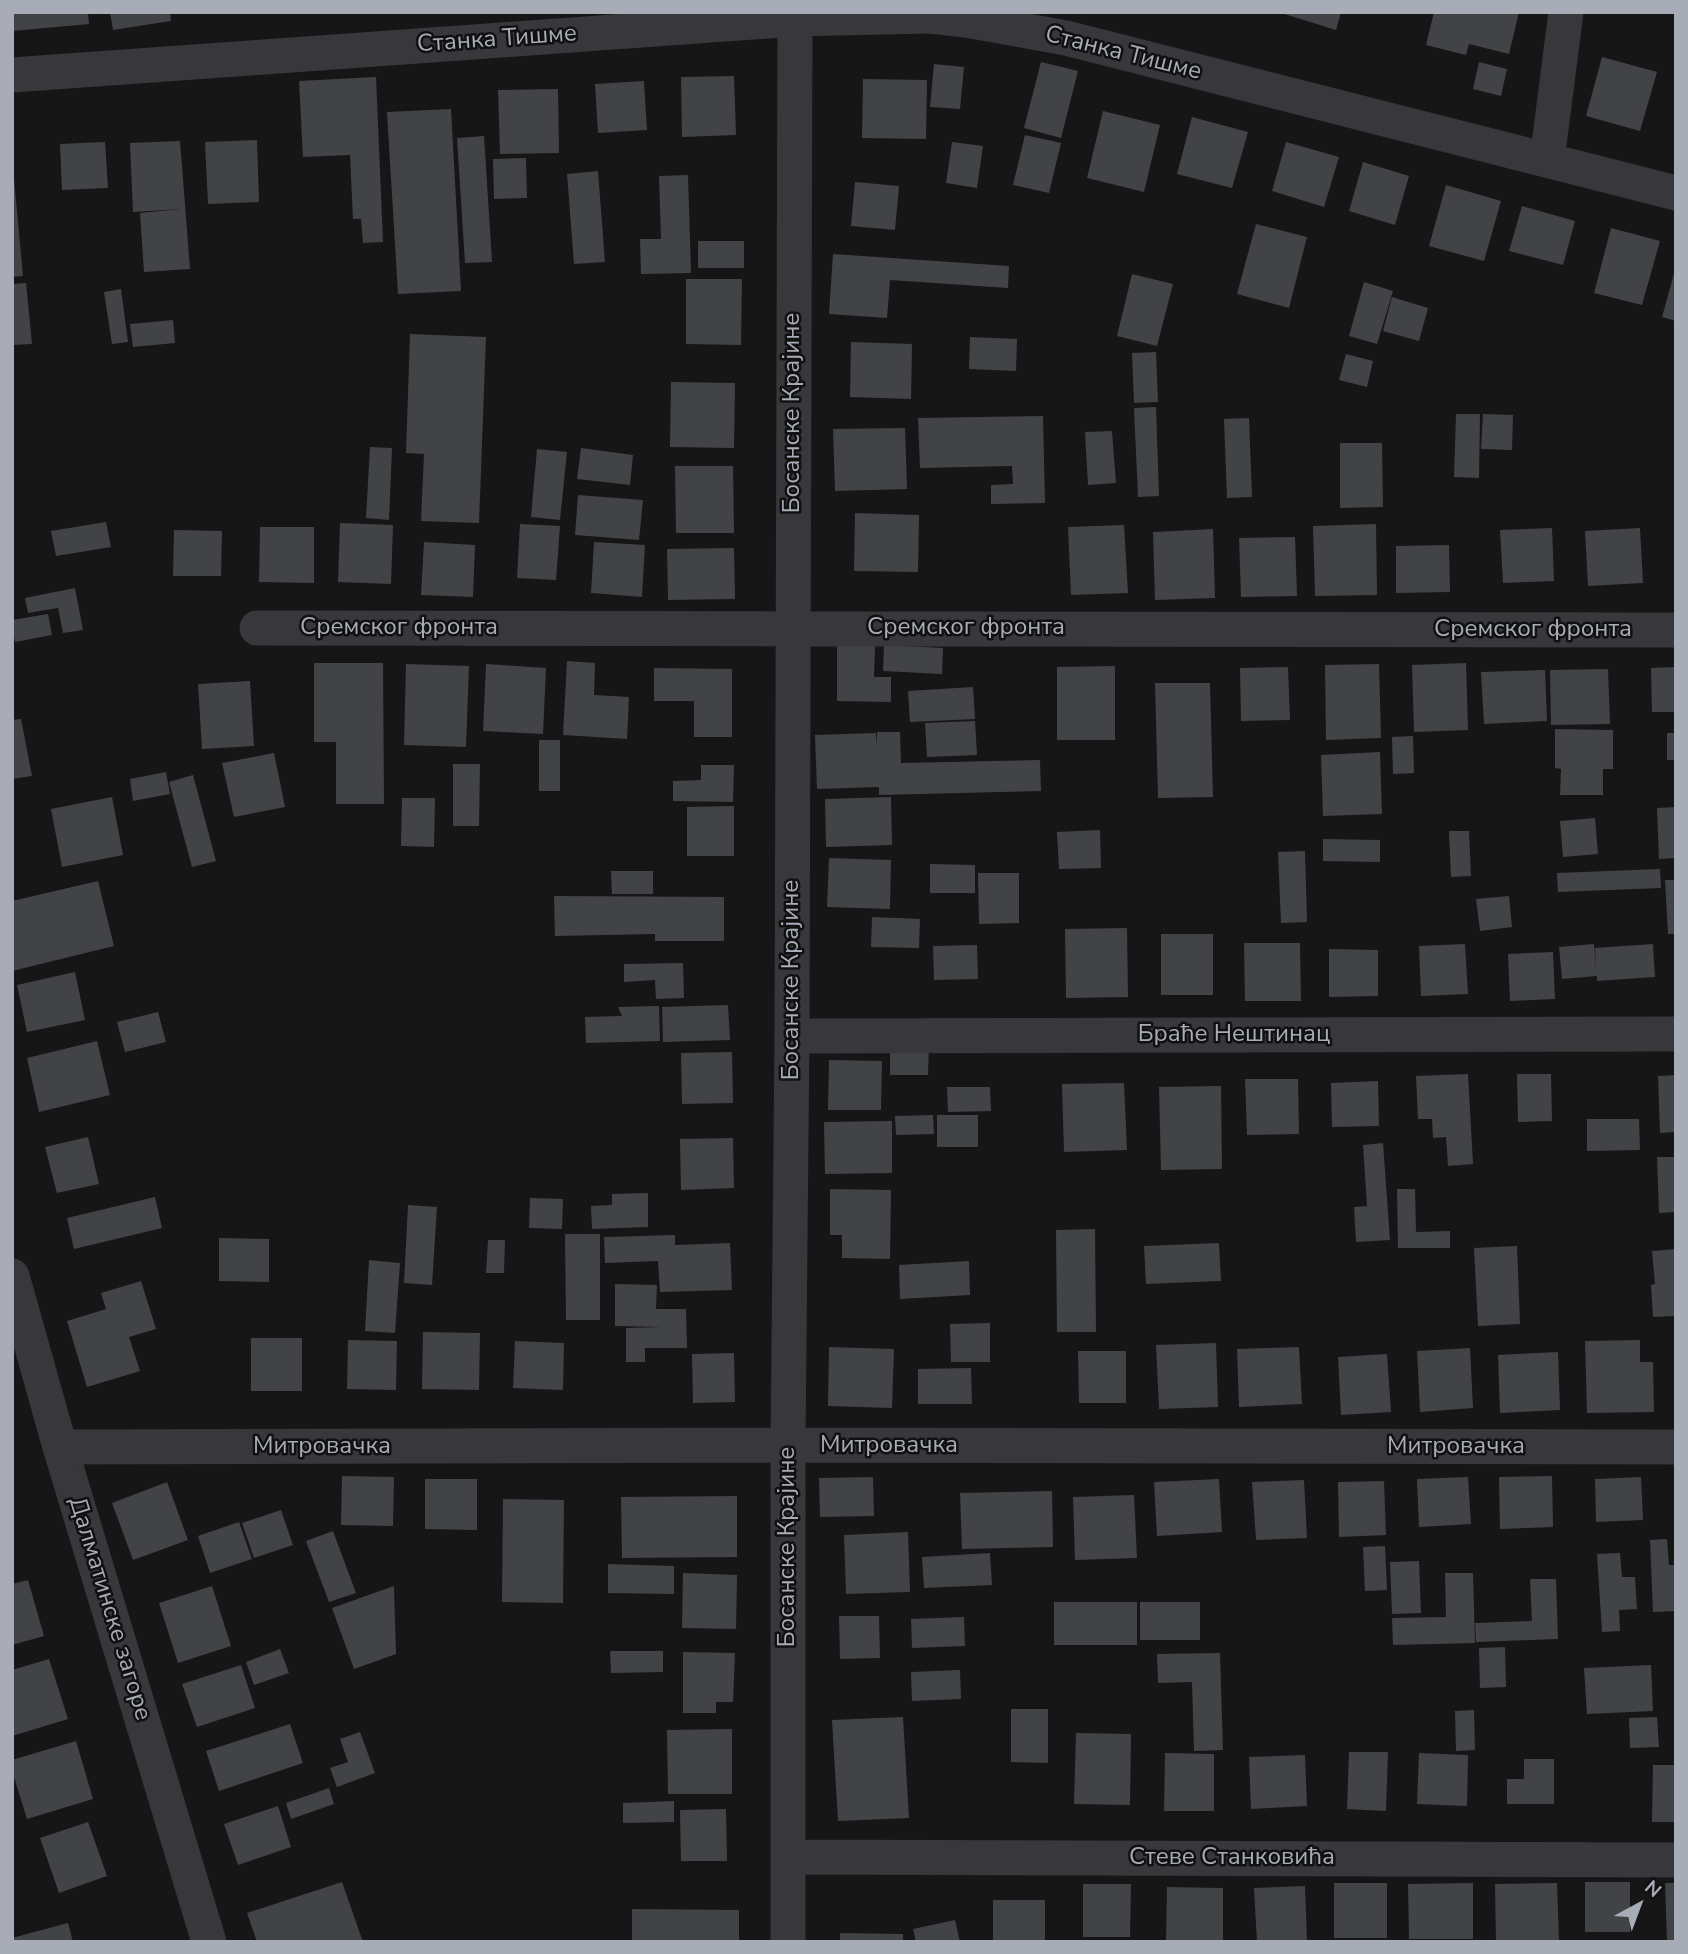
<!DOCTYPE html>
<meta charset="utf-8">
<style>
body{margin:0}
#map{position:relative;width:1688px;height:1954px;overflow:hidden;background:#161617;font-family:"Nunito Sans",sans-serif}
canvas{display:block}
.frame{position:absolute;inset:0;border:14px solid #a8acb6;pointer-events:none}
.north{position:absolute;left:1604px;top:1870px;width:70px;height:70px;-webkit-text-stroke:5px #111112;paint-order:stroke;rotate:41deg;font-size:19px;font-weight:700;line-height:28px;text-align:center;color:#a8acb6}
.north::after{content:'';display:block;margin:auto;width:24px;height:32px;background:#a8acb6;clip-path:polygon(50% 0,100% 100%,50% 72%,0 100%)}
</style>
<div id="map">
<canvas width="1688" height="1954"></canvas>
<div class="frame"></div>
<div class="north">N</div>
</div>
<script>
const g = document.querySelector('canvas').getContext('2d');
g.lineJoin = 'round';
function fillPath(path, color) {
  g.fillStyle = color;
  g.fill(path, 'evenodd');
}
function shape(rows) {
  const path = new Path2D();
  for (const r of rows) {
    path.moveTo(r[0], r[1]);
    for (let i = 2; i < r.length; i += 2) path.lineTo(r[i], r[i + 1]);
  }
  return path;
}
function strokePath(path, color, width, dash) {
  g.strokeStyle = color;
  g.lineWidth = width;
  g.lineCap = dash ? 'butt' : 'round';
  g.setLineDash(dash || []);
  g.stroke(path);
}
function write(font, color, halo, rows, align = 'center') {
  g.font = font + ' "Nunito Sans",sans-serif';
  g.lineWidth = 5;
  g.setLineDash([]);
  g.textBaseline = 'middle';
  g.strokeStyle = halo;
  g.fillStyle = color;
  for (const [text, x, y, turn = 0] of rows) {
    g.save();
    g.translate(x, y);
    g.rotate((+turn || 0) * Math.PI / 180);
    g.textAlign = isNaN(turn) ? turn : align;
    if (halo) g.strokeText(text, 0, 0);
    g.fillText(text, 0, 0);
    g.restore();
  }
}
fillPath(shape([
 [12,12,88,12,89,24,12,31],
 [110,12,170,12,171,21,113,30],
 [1278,12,1341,12,1336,30],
 [1434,12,1519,12,1509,54,1469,44,1466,55,1426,45],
 [1602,57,1657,72,1640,131,1586,116],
 [1041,62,1078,71,1061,138,1024,128],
 [1479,62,1507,69,1501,96,1473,89],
 [934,64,964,67,960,109,930,107],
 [734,76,736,135,682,137,681,77],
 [376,77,383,242,363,243,361,219,353,219,350,155,303,157,299,81],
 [863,79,927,80,926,139,862,138],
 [644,81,647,130,598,133,595,84],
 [558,89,559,153,500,154,498,90],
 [451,109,461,291,398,294,387,112],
 [1103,111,1160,125,1144,192,1087,178],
 [1192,117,1248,132,1232,188,1177,174],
 [1025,135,1061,143,1049,193,1013,185],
 [484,136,492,262,465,263,457,138],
 [257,140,259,202,208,204,205,142],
 [180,141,190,269,144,272,140,213,181,209,133,212,130,143],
 [105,142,108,188,62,190,60,144],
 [952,142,983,146,977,188,946,183],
 [1286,142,1339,157,1324,207,1272,191],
 [526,158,527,198,494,199,493,159],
 [1363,162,1409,176,1395,225,1349,211],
 [598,171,605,262,574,264,567,174],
 [688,175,691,273,641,274,640,239,661,239,659,176],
 [12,178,14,178,23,276,12,277],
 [855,182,899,186,895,230,851,226],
 [1446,185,1501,201,1484,261,1429,246],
 [1522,206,1575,221,1563,265,1509,251],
 [1256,224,1307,237,1289,308,1237,294],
 [1611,228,1660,241,1642,305,1594,293],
 [698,241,744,241,744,268,698,268],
 [833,254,1009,266,1008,288,890,280,887,318,829,314],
 [1675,270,1676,270,1676,321,1662,317],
 [1132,274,1173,284,1157,346,1117,336],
 [686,279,742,279,741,345,686,344],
 [1364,282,1393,291,1377,344,1349,336],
 [26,283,32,344,12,345,12,284],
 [121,289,128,342,112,344,104,292],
 [1392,297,1428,308,1419,341,1383,331],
 [173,320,175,343,133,347,130,324],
 [410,334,486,337,479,523,421,521,424,454,406,453],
 [970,337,1017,339,1016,371,969,369],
 [851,342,912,344,911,399,850,397],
 [1156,352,1158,402,1134,403,1132,353],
 [1346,354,1373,361,1367,387,1339,380],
 [671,382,735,383,734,448,670,447],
 [1156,407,1159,496,1138,497,1134,408],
 [1456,414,1480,414,1479,478,1454,477],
 [1483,414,1513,415,1512,450,1481,449],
 [1043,416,1045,503,991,504,991,485,1013,484,1012,466,920,468,918,418],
 [1249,418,1252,497,1227,498,1224,419],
 [905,428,907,489,835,491,833,429],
 [1112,431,1116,483,1088,485,1085,432],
 [1340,443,1382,443,1383,507,1340,508],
 [370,447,392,448,389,520,366,518],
 [581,448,633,455,630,485,577,479],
 [537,449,567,452,560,520,531,517],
 [675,466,733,466,734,533,676,533],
 [578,495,643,500,639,540,575,535],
 [855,513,919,515,918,572,854,571],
 [106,522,111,547,56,556,51,531],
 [340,523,393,525,391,584,338,582],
 [520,524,560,526,556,580,517,578],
 [1376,524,1377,595,1315,596,1313,526],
 [1124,525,1128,593,1071,595,1068,527],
 [260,527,314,527,314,583,259,582],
 [1552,528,1554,581,1503,583,1500,530],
 [1640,528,1643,583,1588,586,1585,531],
 [1213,529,1215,598,1155,600,1153,532],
 [174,530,222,531,221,576,173,576],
 [1295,537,1297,596,1241,597,1239,538],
 [424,542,475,545,473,597,421,595],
 [594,542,645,545,642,597,591,593],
 [1449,545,1450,592,1396,593,1396,546],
 [734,548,735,599,668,600,667,549],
 [75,588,83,630,63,633,58,608,28,613,25,598],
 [48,614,52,635,15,642,12,620],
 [884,645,943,648,942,674,883,671],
 [837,646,875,646,874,677,891,677,891,702,837,701],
 [567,661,595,663,594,695,629,697,627,739,563,735],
 [314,663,383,663,384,804,336,804,336,742,314,742],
 [1466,663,1468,730,1414,732,1412,665],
 [406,664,469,666,466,747,404,745],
 [486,664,546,668,543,734,483,731],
 [1379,664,1381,738,1326,740,1325,665],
 [1115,666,1115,740,1057,740,1057,667],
 [1288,667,1290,720,1241,721,1240,668],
 [1676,667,1676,712,1652,712,1651,668],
 [654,668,732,669,732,737,694,737,694,701,654,701],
 [1608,669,1610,724,1551,725,1550,670],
 [1545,670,1547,721,1484,724,1481,672],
 [250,681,254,746,202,749,198,684],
 [1155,683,1210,683,1213,797,1158,798],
 [973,687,975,719,910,722,908,691],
 [21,719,32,776,12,779,12,720],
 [975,721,977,755,927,757,925,723],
 [1555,729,1613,730,1613,769,1603,769,1603,795,1560,795,1561,769,1555,768],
 [877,732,900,732,901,763,1040,760,1041,791,879,795,879,787,817,789,815,735,876,733,877,746],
 [1667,733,1676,733,1676,760,1667,760],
 [1413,736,1414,773,1393,774,1392,737],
 [539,740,560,740,560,791,539,791],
 [1380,752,1382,814,1323,816,1321,755],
 [274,753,285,807,234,817,222,763],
 [453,764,480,764,479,826,453,826],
 [701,765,734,765,733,802,673,801,673,781,701,780],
 [166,772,170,794,133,801,130,779],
 [193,775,216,861,192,867,169,782],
 [112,797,123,855,62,867,51,809],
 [891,797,892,845,826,847,825,799],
 [402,798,435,798,434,847,401,846],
 [734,806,734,856,687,856,687,807],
 [1676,807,1676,858,1659,859,1657,808],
 [1595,818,1598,854,1563,857,1560,821],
 [1100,830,1101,868,1059,869,1057,832],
 [1449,831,1469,831,1471,876,1451,877],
 [1323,839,1380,840,1380,862,1323,861],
 [1305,851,1307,922,1281,923,1278,852],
 [829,858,891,860,890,909,827,907],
 [930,864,975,865,975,893,930,893],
 [1660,869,1661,888,1558,892,1557,873],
 [611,871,653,871,653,894,612,894],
 [978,873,1019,873,1019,923,979,924],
 [1665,880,1676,880,1676,934,1668,934],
 [98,881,114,946,12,971,12,901],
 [554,896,724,897,724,941,655,941,655,934,555,936],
 [1509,896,1512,927,1480,931,1476,899],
 [872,917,920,919,919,948,871,947],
 [1127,928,1128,997,1066,998,1065,929],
 [1161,934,1213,934,1213,995,1161,995],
 [1244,943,1300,943,1301,1001,1245,1001],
 [1465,944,1468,994,1421,996,1419,946],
 [1594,944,1596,971,1595,948,1653,944,1655,977,1597,981,1597,976,1562,979,1559,947],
 [977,945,978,979,934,980,933,946],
 [1329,949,1378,950,1378,996,1329,997],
 [1553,952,1555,999,1510,1001,1508,954],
 [683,963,684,998,656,999,655,980,624,982,624,964],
 [75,972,85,1020,27,1032,17,985],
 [728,1005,730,1040,663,1042,662,1007],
 [659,1006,660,1041,586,1043,585,1017,622,1016,618,1007],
 [158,1012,166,1042,125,1052,117,1022],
 [97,1041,110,1095,39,1112,27,1058],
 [890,1045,929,1045,928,1075,890,1075],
 [732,1052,733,1103,682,1104,681,1053],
 [829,1060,882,1061,881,1110,828,1110],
 [1468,1074,1473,1164,1448,1166,1446,1137,1433,1138,1432,1119,1418,1119,1416,1076],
 [1517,1074,1551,1074,1552,1121,1518,1122],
 [1676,1075,1676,1132,1660,1133,1658,1076],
 [1245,1079,1298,1079,1299,1134,1247,1135],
 [1378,1081,1379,1126,1332,1127,1331,1083],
 [1124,1083,1127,1150,1064,1152,1062,1084],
 [1221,1086,1222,1169,1161,1170,1159,1087],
 [947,1087,990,1087,991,1111,948,1112],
 [933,1115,934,1134,896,1135,895,1116],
 [937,1115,978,1115,978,1147,937,1147],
 [1587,1119,1639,1119,1640,1150,1587,1151],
 [892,1121,892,1173,825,1174,824,1122],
 [88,1137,99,1184,57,1193,45,1147],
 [733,1138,734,1188,681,1190,680,1139],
 [1383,1143,1390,1240,1356,1242,1354,1207,1367,1206,1363,1145],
 [1657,1157,1676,1157,1676,1212,1659,1213],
 [830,1189,891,1190,890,1259,842,1258,842,1235,830,1235],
 [1397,1189,1415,1189,1416,1232,1450,1231,1450,1248,1398,1248],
 [648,1193,648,1227,592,1229,591,1206,612,1205,612,1194],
 [155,1197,162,1228,74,1249,67,1218],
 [530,1198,563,1199,562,1229,529,1228],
 [408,1205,437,1207,432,1285,404,1283],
 [1095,1229,1096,1332,1057,1332,1056,1230],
 [565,1234,600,1234,600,1320,566,1320],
 [675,1235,675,1245,730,1243,732,1290,660,1292,658,1261,605,1263,604,1237],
 [219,1238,269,1239,269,1282,219,1281],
 [488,1240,505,1240,504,1273,486,1273],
 [1219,1243,1221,1281,1146,1284,1144,1246],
 [1517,1246,1520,1324,1478,1326,1474,1248],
 [1676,1249,1676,1316,1653,1317,1651,1285,1655,1284,1652,1251],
 [369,1260,400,1263,395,1333,365,1331],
 [969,1261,970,1295,900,1299,899,1265],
 [141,1281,156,1329,129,1337,140,1371,87,1387,67,1321,106,1309,101,1293],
 [615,1284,657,1285,656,1309,686,1309,687,1348,645,1348,645,1362,626,1362,626,1328,661,1327,615,1326],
 [990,1323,990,1362,951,1362,950,1324],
 [423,1332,480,1333,479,1390,422,1389],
 [251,1338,302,1338,302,1391,251,1391],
 [348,1340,397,1341,396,1390,347,1389],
 [1640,1340,1640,1362,1653,1362,1654,1412,1587,1413,1585,1341],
 [515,1341,564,1343,563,1390,513,1388],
 [1216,1343,1218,1407,1159,1409,1156,1345],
 [829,1347,894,1349,892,1408,828,1406],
 [1299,1347,1302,1404,1239,1407,1237,1349],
 [1470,1348,1473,1408,1420,1412,1417,1351],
 [1078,1351,1126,1351,1126,1403,1079,1403],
 [1558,1352,1560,1410,1500,1413,1498,1355],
 [734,1353,735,1402,693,1403,692,1354],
 [1387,1354,1391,1412,1341,1415,1338,1357],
 [971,1368,972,1404,918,1404,918,1369],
 [342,1476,394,1477,393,1526,341,1525],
 [1552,1476,1553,1527,1500,1529,1499,1477],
 [873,1477,874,1516,820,1517,819,1478],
 [1468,1477,1471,1524,1419,1527,1417,1479],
 [1641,1477,1643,1520,1596,1522,1595,1479],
 [425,1479,477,1479,477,1530,425,1529],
 [1219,1479,1222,1532,1157,1536,1154,1482],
 [1304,1480,1307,1538,1256,1540,1252,1482],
 [1384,1481,1386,1535,1339,1537,1338,1482],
 [167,1482,188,1540,133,1560,112,1503],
 [1052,1491,1053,1547,962,1549,960,1493],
 [1134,1495,1137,1558,1075,1560,1073,1497],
 [737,1496,737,1557,622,1558,621,1497],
 [503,1499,564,1500,563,1603,502,1602],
 [281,1510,293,1545,254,1558,242,1523],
 [239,1522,252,1559,210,1573,198,1536],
 [333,1531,356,1593,329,1602,306,1541],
 [908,1532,910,1592,846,1594,844,1535],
 [1667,1539,1669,1565,1676,1565,1676,1611,1653,1612,1650,1540],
 [1385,1546,1387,1590,1365,1591,1363,1547],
 [990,1553,992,1585,924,1588,922,1557],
 [1620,1553,1622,1577,1635,1577,1637,1609,1619,1610,1620,1631,1602,1632,1597,1554],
 [1419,1561,1421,1613,1392,1614,1390,1562],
 [608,1564,674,1566,674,1594,608,1593],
 [683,1573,737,1575,736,1629,682,1628],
 [1445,1573,1473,1573,1475,1643,1393,1645,1392,1618,1446,1617],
 [1530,1579,1556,1579,1558,1639,1476,1642,1475,1623,1532,1621],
 [28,1580,44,1636,12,1645,12,1584],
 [212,1586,231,1646,178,1663,159,1603],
 [394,1586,396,1654,354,1669,332,1608],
 [1054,1602,1137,1602,1137,1645,1054,1645],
 [1140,1602,1200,1602,1200,1640,1140,1640],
 [839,1616,879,1616,880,1658,840,1659],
 [964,1617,965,1646,912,1648,911,1619],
 [1505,1647,1506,1687,1480,1688,1479,1648],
 [280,1649,289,1673,254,1685,246,1662],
 [610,1651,663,1651,663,1672,611,1673],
 [683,1652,735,1653,733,1702,716,1702,716,1713,683,1713],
 [1220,1653,1223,1750,1194,1751,1192,1682,1158,1683,1157,1654],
 [49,1659,68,1719,12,1736,12,1670],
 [241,1665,255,1708,197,1727,182,1684],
 [1651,1665,1653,1711,1587,1714,1584,1668],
 [960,1670,961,1699,912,1701,911,1672],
 [1011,1709,1048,1709,1048,1763,1011,1762],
 [1474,1710,1475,1750,1456,1751,1455,1711],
 [903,1717,909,1818,838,1821,832,1720],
 [1657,1717,1659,1747,1630,1748,1629,1718],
 [290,1724,303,1763,219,1791,206,1751],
 [732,1729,732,1794,668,1794,667,1730],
 [360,1732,375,1773,337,1787,330,1768,348,1762,340,1739],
 [1076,1733,1131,1734,1130,1805,1074,1804],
 [76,1741,93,1799,27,1819,12,1771,12,1760],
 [1349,1752,1388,1752,1386,1811,1347,1809],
 [1165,1753,1214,1754,1214,1811,1164,1811],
 [1419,1753,1468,1755,1467,1806,1417,1804],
 [1305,1755,1307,1806,1251,1809,1249,1757],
 [1524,1759,1554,1759,1554,1804,1507,1804,1507,1779,1524,1779],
 [1653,1765,1676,1765,1676,1822,1652,1822],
 [329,1788,334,1804,291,1819,286,1803],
 [674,1801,674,1822,623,1823,623,1803],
 [278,1806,291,1847,238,1865,224,1824],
 [726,1809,727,1861,681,1861,680,1810],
 [88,1822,107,1876,59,1893,40,1838],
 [342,1882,363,1942,257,1942,247,1913],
 [1585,1882,1630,1882,1630,1932,1585,1932],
 [1334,1883,1387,1883,1387,1938,1334,1938],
 [1473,1883,1473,1939,1409,1939,1408,1884],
 [1557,1883,1559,1941,1496,1942,1495,1884],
 [1665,1883,1676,1883,1676,1940,1667,1940],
 [1083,1884,1131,1884,1130,1937,1083,1937],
 [1305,1886,1307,1942,1257,1942,1254,1888],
 [1167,1887,1223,1888,1223,1942,1166,1942],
 [993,1900,1045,1900,1045,1942,993,1942],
 [632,1909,739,1910,739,1942,632,1942],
 [955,1920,960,1942,916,1942,913,1929],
 [68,1923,73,1942,12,1942,12,1938],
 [840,1933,903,1934,903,1942,840,1942]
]), '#424347');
strokePath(shape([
 [12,75,795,19,930,16,966,20,1066,38,1676,193],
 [1547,160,1566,12],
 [257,628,1676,630],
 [792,1036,1676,1034],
 [12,1276,60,1447,209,1942],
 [60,1447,788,1445,1676,1447],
 [788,1857,1676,1860],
 [788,1942,788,1445,792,1036,795,19]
]), '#37373c', 35);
write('24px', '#a8acb6', '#111112', [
 ["Станка Тишме",497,40,-4],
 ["Станка Тишме",1123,54,14],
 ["Босанске Крајине",793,413,-90],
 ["Сремског фронта",399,628],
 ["Сремског фронта",966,628],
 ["Сремског фронта",1533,630],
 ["Босанске Крајине",792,980,-90],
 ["Браће Нештинац",1234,1035],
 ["Митровачка",889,1446],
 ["Митровачка",322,1447],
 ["Митровачка",1456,1447],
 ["Босанске Крајине",788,1547,-90],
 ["Далматинске загоре",109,1609,73],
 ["Стеве Станковића",1232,1858]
]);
</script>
